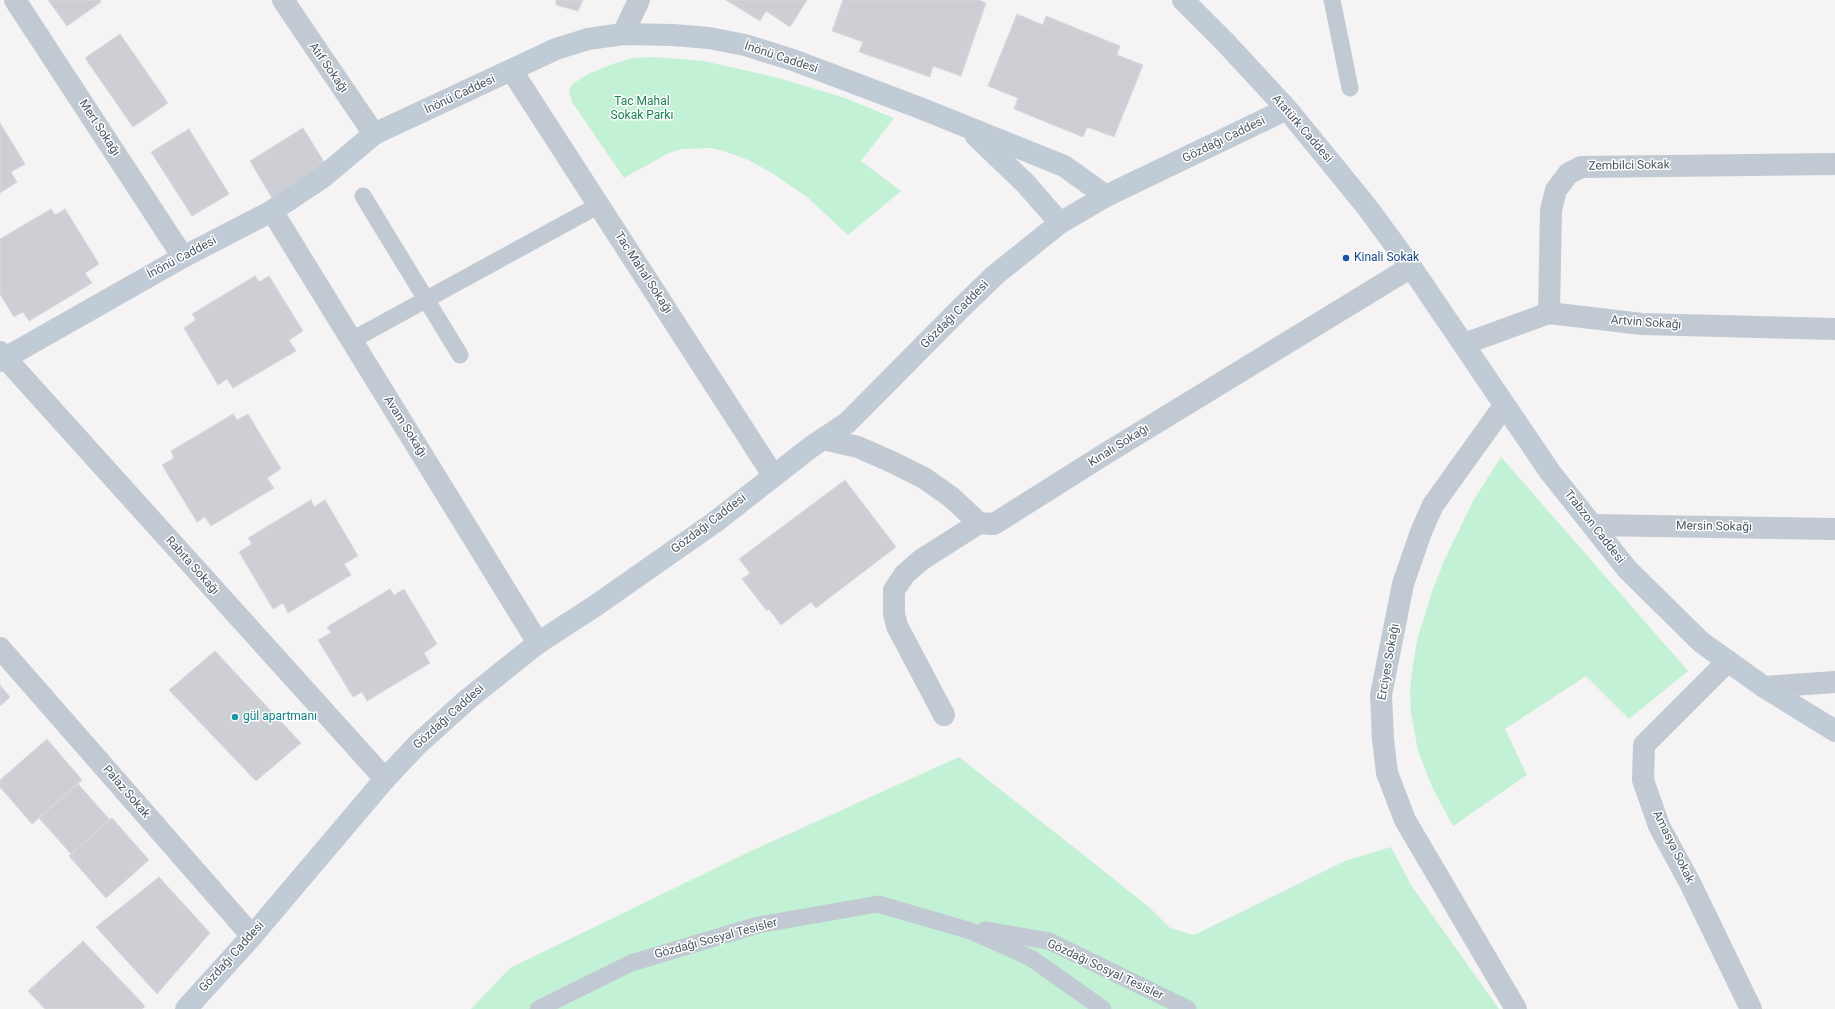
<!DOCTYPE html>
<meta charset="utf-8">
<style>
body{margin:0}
canvas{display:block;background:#f5f3f3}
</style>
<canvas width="1835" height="1009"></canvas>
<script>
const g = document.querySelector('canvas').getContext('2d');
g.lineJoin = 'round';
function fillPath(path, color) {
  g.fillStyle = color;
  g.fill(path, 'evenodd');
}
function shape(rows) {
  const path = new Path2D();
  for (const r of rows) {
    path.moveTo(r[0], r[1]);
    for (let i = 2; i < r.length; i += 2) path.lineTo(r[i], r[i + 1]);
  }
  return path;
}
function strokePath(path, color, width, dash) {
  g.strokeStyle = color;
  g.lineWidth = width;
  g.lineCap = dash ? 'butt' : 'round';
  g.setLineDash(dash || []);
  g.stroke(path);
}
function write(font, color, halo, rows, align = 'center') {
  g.font = font + ' Roboto,sans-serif';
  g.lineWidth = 3;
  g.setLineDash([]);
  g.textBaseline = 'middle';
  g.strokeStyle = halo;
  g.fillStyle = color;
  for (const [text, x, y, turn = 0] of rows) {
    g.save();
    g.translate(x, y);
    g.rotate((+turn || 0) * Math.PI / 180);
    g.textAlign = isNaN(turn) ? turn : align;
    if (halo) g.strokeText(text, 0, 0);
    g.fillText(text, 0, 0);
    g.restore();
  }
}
fillPath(shape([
 [655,57,703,61,775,77,842,97,894,118,861,161,901,191,848,235,808,198,772,173,748,160,724,151,711,148,682,149,669,153,624,178,572,102,569,92,571,85,588,74,613,64,632,58],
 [1501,457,1688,671,1629,719,1586,676,1505,729,1527,775,1453,826,1433,789,1418,751,1411,713,1410,690,1413,665,1417,640,1433,589,1444,561,1473,501],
 [959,757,1105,872,1150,908,1170,928,1194,935,1345,861,1391,847,1411,885,1499,1009,471,1009,510,968,751,851]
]), '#c3f1d5');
const building = shape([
 [48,0,100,0,101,2,67,26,48,0],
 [556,0,583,0,578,11,556,5,556,0],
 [726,0,807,0,790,27,766,11,760,21,726,0],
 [843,0,979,0,986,3,961,76,933,66,930,77,859,52,863,42,832,31,843,0],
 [1017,14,1043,25,1046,16,1120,46,1117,55,1143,65,1114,137,1087,127,1083,137,1014,109,1018,98,988,86,1017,14],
 [120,34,168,103,133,127,85,58,120,34],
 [0,123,25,164,11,172,17,182,0,193,0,123],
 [303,128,326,165,272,198,250,161,303,128],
 [189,129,229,194,192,216,151,152,189,129],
 [51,209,55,215,65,209,99,264,85,273,92,283,29,321,23,312,14,317,0,294,0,239,51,209],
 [255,276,259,282,269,276,303,331,289,340,296,351,233,388,227,379,218,385,184,328,196,320,192,314,255,276],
 [233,414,237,420,248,414,281,469,267,478,274,488,211,526,205,517,197,522,162,465,174,458,171,451,233,414],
 [845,480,896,547,816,608,811,602,781,625,769,609,767,611,742,579,750,573,739,559,845,480],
 [311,500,314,507,325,500,358,556,344,564,351,575,288,613,283,603,273,609,239,552,252,544,248,538,311,500],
 [390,589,394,595,404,589,437,644,424,653,430,663,367,701,362,692,353,697,318,640,331,633,327,627,390,589],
 [215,651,301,743,256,781,169,690,215,651],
 [0,685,10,697,0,706,0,685],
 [47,739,82,780,32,824,0,787,0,780,47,739],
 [78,784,110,820,71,854,39,818,78,784],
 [112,818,149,860,106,898,69,856,112,818],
 [159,877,210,933,157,994,96,927,159,877],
 [83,941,145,1006,142,1009,45,1009,28,991,83,941]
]);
fillPath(building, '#cdcfd5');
strokePath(building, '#d7d9de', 1);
strokePath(shape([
 [1332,0,1350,88],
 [363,196,460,355],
 [352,340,599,205],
 [985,930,1049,941,1188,1009],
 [538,1009,631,963,758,925,878,904,971,931,1031,958,1103,1009]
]), '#c1cad2', 17);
strokePath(shape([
 [15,0,183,257],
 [283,0,374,134],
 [623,34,639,0],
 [512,71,773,475],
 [272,211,538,643],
 [1549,313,1551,210,1556,190,1568,174,1581,167,1835,164],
 [1464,344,1549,313,1642,324,1835,329],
 [0,352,385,779],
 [1504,406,1433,505,1421,532,1403,584,1381,695,1383,739,1387,773,1405,820,1516,1009],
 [823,439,858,447,892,462,924,478,951,497,979,523,994,524,1105,454,1411,267],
 [1593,525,1835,529],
 [0,648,252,936],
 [1728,661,1644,745,1643,780,1659,826,1690,883,1751,1009],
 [1764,687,1835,682],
 [944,715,897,626,894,614,894,590,905,574,921,560,979,523]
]), '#c1cad2', 22);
strokePath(shape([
 [1183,0,1224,41,1287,109,1367,207,1411,267,1550,472,1627,569,1701,642,1764,687,1835,731],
 [976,136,1026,184,1060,223],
 [0,361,183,257,272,211,323,177,374,134,556,49,588,39,623,34,673,35,709,38,745,45,793,60,920,108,1064,166,1106,196],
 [186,1009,252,936,385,779,418,744,468,699,538,643,595,606,715,522,811,447,847,423,959,310,995,275,1060,223,1106,196,1287,109]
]), '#c1cbd6', 22);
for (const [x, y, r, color] of [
 [1346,258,4,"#1a4fb4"],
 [235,717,4,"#0f9aa8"]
]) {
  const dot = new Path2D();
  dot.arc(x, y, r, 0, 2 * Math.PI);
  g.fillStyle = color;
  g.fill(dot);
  strokePath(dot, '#fff', 1.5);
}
write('12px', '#4a5661', '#fff', [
 ["İnönü Caddesi",781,58,18],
 ["Atıf Sokağı",328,68,55],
 ["İnönü Caddesi",460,95,-25],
 ["Mert Sokağı",99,128,57],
 ["Atatürk Caddesi",1302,129,49],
 ["Gözdağı Caddesi",1224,140,-26],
 ["Zembilci Sokak",1629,166,-1],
 ["İnönü Caddesi",182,258,-28],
 ["Tac Mahal Sokağı",643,273,57],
 ["Gözdağı Caddesi",955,315,-45],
 ["Artvin Sokağı",1646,323,4],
 ["Avam Sokağı",405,427,58],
 ["Kınalı Sokağı",1119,446,-32],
 ["Gözdağı Caddesi",709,524,-37],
 ["Trabzon Caddesi",1594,527,52],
 ["Mersin Sokağı",1714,527,1],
 ["Rabıta Sokağı",192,566,48],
 ["Erciyes Sokağı",1389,662,-80],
 ["Gözdağı Caddesi",449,717,-42],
 ["Palaz Sokak",126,792,49],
 ["Amasya Sokak",1673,847,64],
 ["Gözdağı Sosyal Tesisler",716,939,-15],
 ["Gözdağı Caddesi",232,957,-48],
 ["Gözdağı Sosyal Tesisler",1105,970,25]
]);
write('12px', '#17864f', '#fff', [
 ["Tac Mahal",642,102],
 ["Sokak Parkı",642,116]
]);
write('12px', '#164399', '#fff', [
 ["Kinali Sokak",1354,258]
], 'left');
write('12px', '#0d838f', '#fff', [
 ["gül apartmanı",243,717]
], 'left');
</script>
